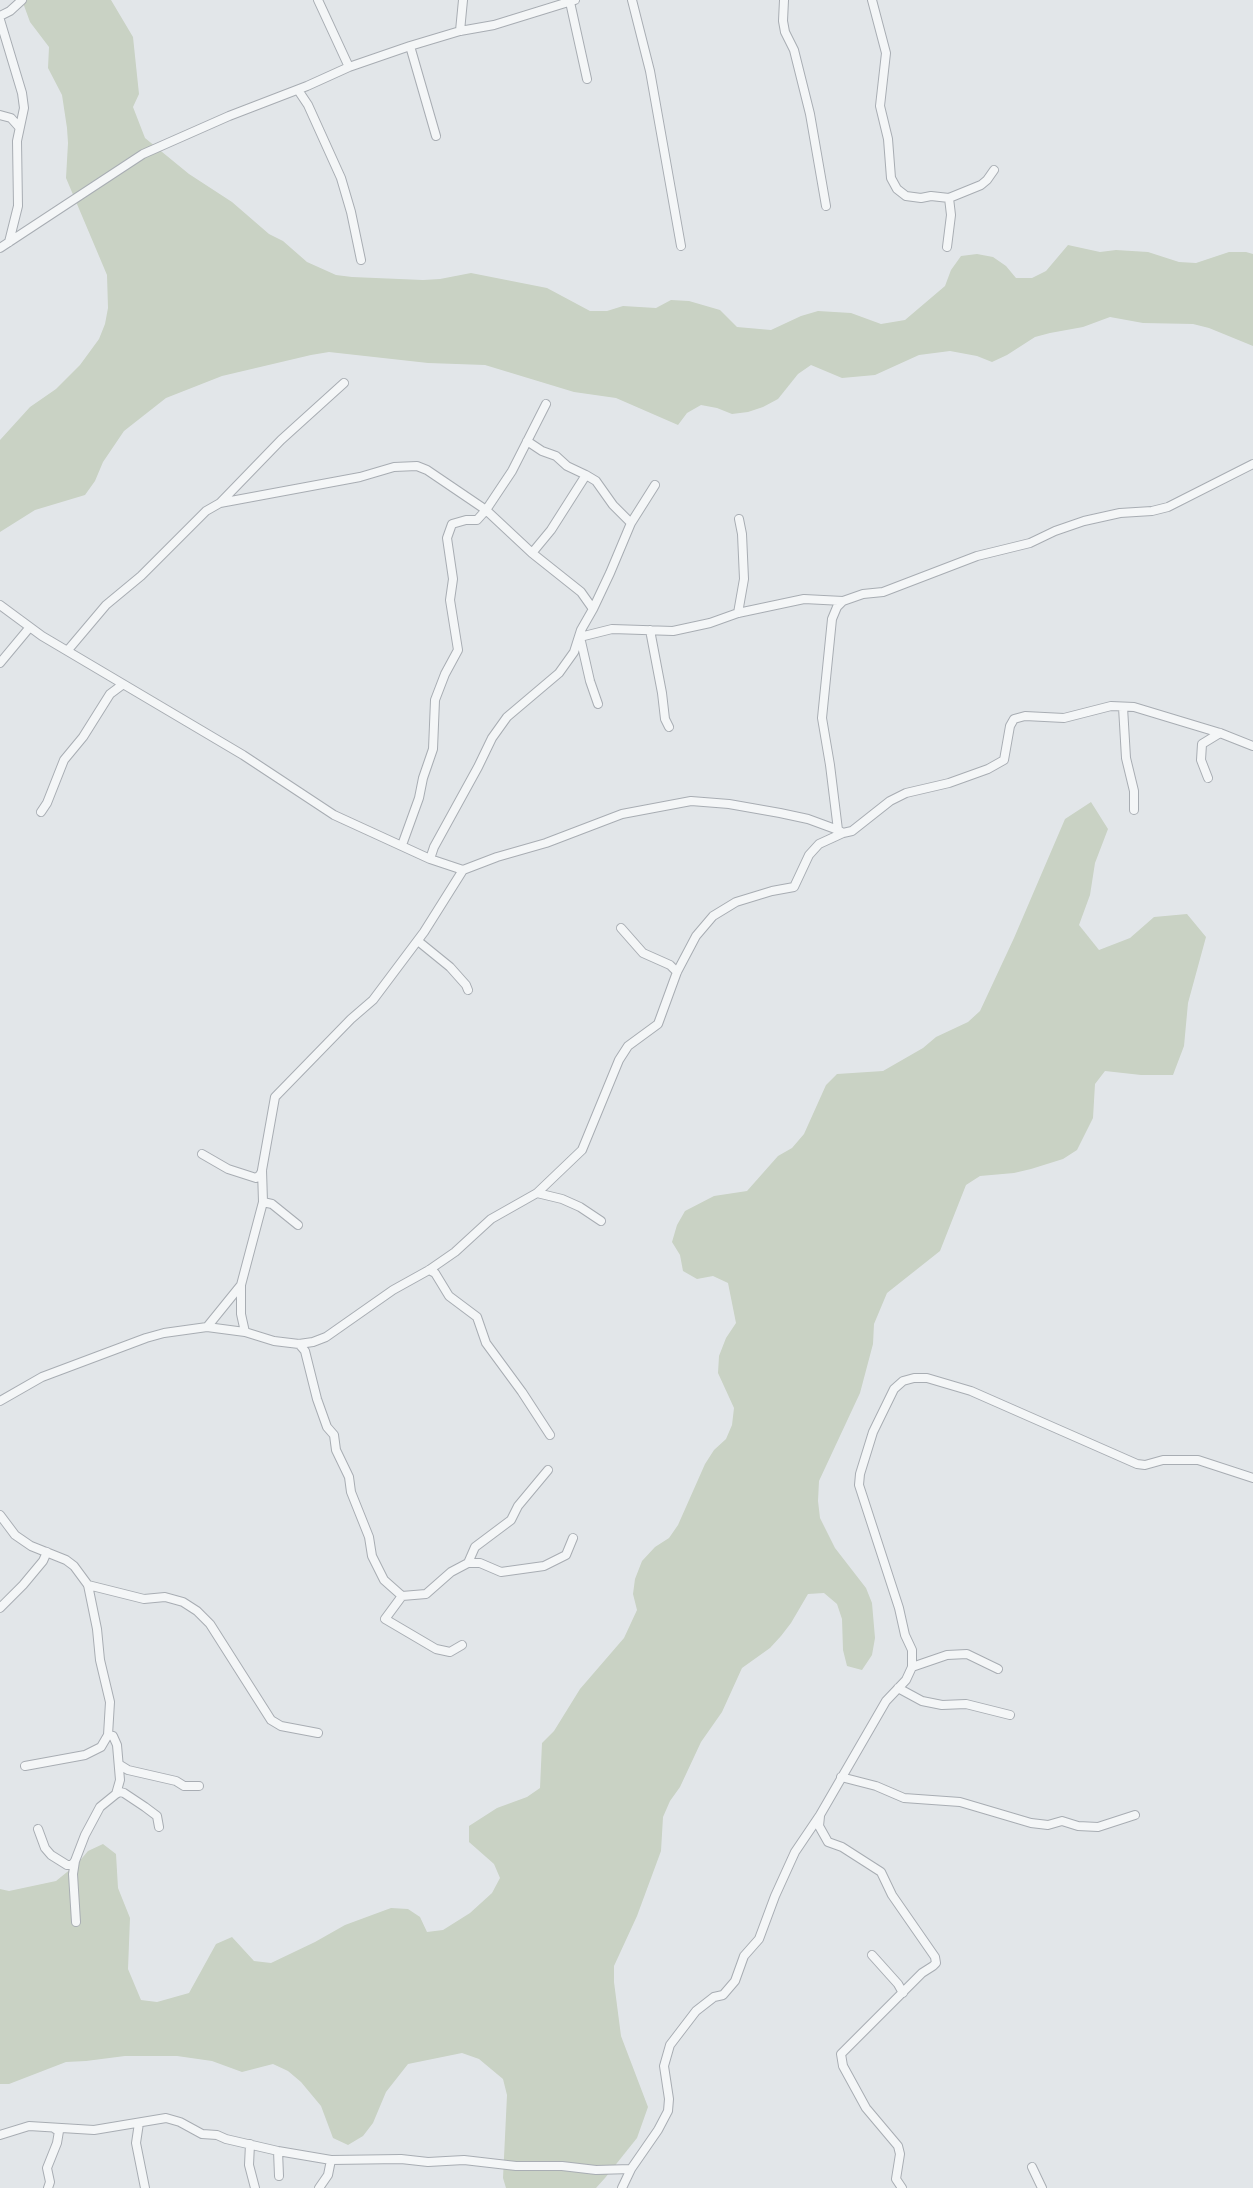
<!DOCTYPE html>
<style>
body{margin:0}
canvas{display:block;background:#e2e6e9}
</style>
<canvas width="1253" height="2188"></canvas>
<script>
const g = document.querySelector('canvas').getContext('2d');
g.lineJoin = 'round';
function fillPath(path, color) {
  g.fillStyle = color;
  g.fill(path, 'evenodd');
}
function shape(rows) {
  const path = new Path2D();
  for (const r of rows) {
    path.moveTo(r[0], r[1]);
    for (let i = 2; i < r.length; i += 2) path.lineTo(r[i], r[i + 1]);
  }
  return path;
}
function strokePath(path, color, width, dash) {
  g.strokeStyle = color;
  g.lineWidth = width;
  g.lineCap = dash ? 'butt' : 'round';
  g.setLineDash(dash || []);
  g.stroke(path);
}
fillPath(shape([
 [22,0,111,0,133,37,139,94,133,107,145,138,189,174,232,202,269,234,283,241,307,262,336,275,352,277,423,280,440,279,471,273,547,288,590,311,607,311,623,306,656,308,671,300,689,301,720,310,737,327,771,330,801,316,818,311,851,313,881,324,905,320,945,286,951,270,961,256,977,254,993,257,1006,266,1016,278,1032,278,1046,271,1068,245,1100,252,1116,250,1148,252,1179,262,1196,263,1229,252,1246,252,1253,254,1253,346,1209,328,1193,324,1143,323,1110,317,1083,327,1050,333,1035,337,1007,355,992,362,977,356,950,351,919,355,875,375,842,378,811,365,798,374,778,399,763,407,748,412,732,414,717,408,701,405,687,413,678,425,616,398,574,392,485,365,428,363,329,352,311,355,222,376,166,398,124,431,103,462,95,481,85,495,35,510,0,532,0,440,30,407,56,389,80,365,99,339,105,324,108,308,107,275,66,178,68,143,67,128,62,95,48,68,49,47,30,22],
 [1091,802,1108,829,1095,863,1090,895,1079,925,1099,950,1130,938,1154,917,1187,914,1206,937,1188,1003,1184,1046,1173,1075,1141,1075,1105,1071,1095,1084,1093,1118,1077,1150,1063,1159,1031,1169,1014,1173,980,1176,966,1185,940,1251,887,1293,874,1324,873,1344,860,1393,819,1481,818,1501,820,1518,835,1548,866,1588,872,1603,875,1638,872,1655,862,1670,847,1666,843,1650,842,1619,837,1604,824,1593,808,1594,791,1623,781,1636,770,1648,742,1668,722,1712,701,1742,680,1787,670,1801,663,1817,661,1851,637,1916,614,1966,614,1982,621,2036,648,2107,637,2138,605,2178,596,2188,506,2188,503,2178,507,2095,503,2079,479,2059,462,2053,408,2064,386,2092,373,2123,363,2136,348,2145,333,2138,321,2106,301,2082,288,2071,273,2064,242,2072,212,2061,177,2056,125,2056,86,2061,66,2062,9,2084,0,2084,0,1889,9,1891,56,1881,77,1864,88,1851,103,1844,116,1854,118,1888,130,1918,128,1969,141,2000,157,2002,189,1993,216,1944,232,1937,254,1961,271,1963,315,1942,345,1925,391,1908,408,1909,420,1917,427,1932,443,1930,470,1913,492,1893,500,1878,494,1864,469,1842,469,1826,497,1808,527,1797,540,1788,542,1743,554,1731,580,1689,624,1638,637,1610,633,1594,635,1579,642,1561,655,1547,669,1538,678,1525,705,1464,714,1450,726,1439,732,1425,734,1408,718,1373,719,1356,726,1338,736,1323,728,1283,713,1276,697,1279,683,1271,680,1255,672,1242,677,1225,685,1211,714,1196,747,1191,778,1156,792,1148,804,1134,826,1085,837,1074,883,1071,923,1048,936,1037,968,1022,980,1011,1014,938,1065,819]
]), '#c9d2c4');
const minor = shape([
 [318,0,349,67],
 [632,0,650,71,681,246],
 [784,0,783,21,785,32,794,50,810,114,826,206],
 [872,0,886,53,880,106,888,139,891,178,897,189,906,196,921,198,931,196,949,198,981,185,987,180,994,170],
 [570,2,587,79],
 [0,16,10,11,22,0],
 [0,20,22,93,24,108,17,141,18,206,9,242],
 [460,31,463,0],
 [410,46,436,136],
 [298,90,308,105,341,178,351,212,361,260],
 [0,115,11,118,19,127],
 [947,247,951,215,949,198],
 [0,248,143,154,229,116,307,86,349,67,410,46,460,31,494,25,575,0],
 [527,441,542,451,556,456,567,466,586,475],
 [220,503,360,477,394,467,417,466,427,470,486,510,532,553,581,592,593,609,581,630,574,652,559,673,507,717,492,738,478,767,434,847,430,859],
 [532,553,551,530,586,475,596,481,613,505,631,523],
 [0,605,42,636,243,755,334,815,430,859,463,870],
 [593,609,610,573,631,523,655,485],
 [738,613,744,579,742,534,739,519],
 [650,630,662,693,665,719,669,727],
 [68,650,106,605,141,576,206,511,220,503,281,440,344,383],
 [0,663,30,627],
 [598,704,590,681,580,637,612,629,673,631,710,623,738,613,804,599,843,601],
 [1123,707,1126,758,1134,791,1134,810],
 [1208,778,1201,760,1202,744,1220,733],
 [41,812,47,803,64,760,83,737,110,694,122,685],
 [843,833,852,831,890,801,906,793,949,783,988,769,1004,760,1010,726,1014,719,1025,716,1064,718,1111,706,1134,707,1220,733,1253,746],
 [402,845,419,798,423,778,433,749,435,700,445,674,458,650,450,600,453,579,447,538,452,524,466,520,477,520,486,510,512,471,546,404],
 [621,928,643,953,670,965,677,972],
 [418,941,450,967,466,985,468,990],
 [202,1154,228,1169,256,1178,260,1175,262,1171],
 [537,1193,562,1199,580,1207,601,1221],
 [263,1202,272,1204,298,1225],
 [429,1270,435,1273,449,1296,477,1317,486,1343,522,1392,550,1435],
 [241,1286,241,1314,245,1332],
 [207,1327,241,1285,263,1202,262,1170,275,1097,351,1019,373,1000,424,932,463,870,497,857,546,843,622,814,691,801,729,804,780,813,808,819,838,830],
 [299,1344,305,1351,317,1399,327,1427,334,1435,336,1450,349,1477,351,1492,369,1537,372,1556,384,1580,402,1596,426,1594,451,1572,468,1563,480,1563,501,1572,544,1566,566,1555,573,1538],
 [0,1401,42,1377,146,1338,164,1333,207,1327,245,1332,274,1341,299,1344,313,1342,326,1337,393,1290,429,1270,455,1252,491,1219,537,1193,582,1150,619,1060,628,1046,658,1024,677,972,696,936,713,916,736,902,772,891,794,887,809,855,819,844,843,833,838,830,830,765,822,718,832,619,837,607,843,601,863,594,883,592,977,556,1030,543,1055,531,1084,521,1120,513,1152,511,1168,507,1253,464],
 [0,1515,15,1535,31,1546,66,1560,74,1566,88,1585,97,1629,100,1660,110,1702,108,1735,101,1747,85,1755,25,1766],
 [468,1563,475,1547,511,1520,518,1506,548,1470],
 [88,1585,144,1599,165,1597,183,1602,197,1611,210,1624,271,1720,281,1726,318,1733],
 [402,1596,385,1619,436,1649,450,1652,462,1645],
 [0,1608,23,1585,43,1561,47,1552],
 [912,1667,947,1655,967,1654,998,1669],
 [898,1688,922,1701,942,1705,966,1704,1010,1715],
 [120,1765,128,1770,176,1781,184,1786,199,1786],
 [841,1777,876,1786,904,1798,960,1802,1031,1823,1048,1825,1062,1821,1078,1826,1098,1827,1135,1815],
 [116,1794,120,1792,124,1793,145,1807,157,1816,159,1827],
 [820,1816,819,1826,828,1842,842,1847,881,1872,892,1895,935,1957,936,1963,933,1966,922,1973,841,2054,843,2066,866,2108,898,2146,900,2154,896,2179,902,2188],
 [38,1829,45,1848,51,1855,67,1865,72,1865,75,1861],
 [76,1922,73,1874,75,1861,85,1835,100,1807,116,1794,120,1780,117,1745,113,1736,108,1735],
 [872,1955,898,1984,903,1993],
 [139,2123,136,2143,145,2188],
 [0,2135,29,2126,94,2130,166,2118,180,2122,202,2134,217,2135,226,2139,278,2151,331,2160,401,2159,428,2162,464,2160,516,2166,562,2166,596,2170,631,2169],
 [250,2144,249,2165,255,2188],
 [278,2151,279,2176],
 [1032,2167,1042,2188],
 [48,2188,50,2182,47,2168,57,2143,59,2131,55,2129],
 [319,2188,328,2175,331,2160],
 [622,2188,631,2169,658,2130,668,2111,669,2099,664,2066,670,2045,696,2011,714,1997,723,1995,735,1981,744,1956,759,1939,775,1896,795,1852,820,1815,886,1701,906,1680,912,1667,912,1650,905,1635,899,1608,859,1485,860,1474,873,1432,894,1389,903,1381,914,1378,927,1378,971,1391,1137,1464,1145,1465,1163,1460,1198,1460,1253,1478]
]);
strokePath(minor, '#a8adb3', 10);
strokePath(minor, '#f4f6f7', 8);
</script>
